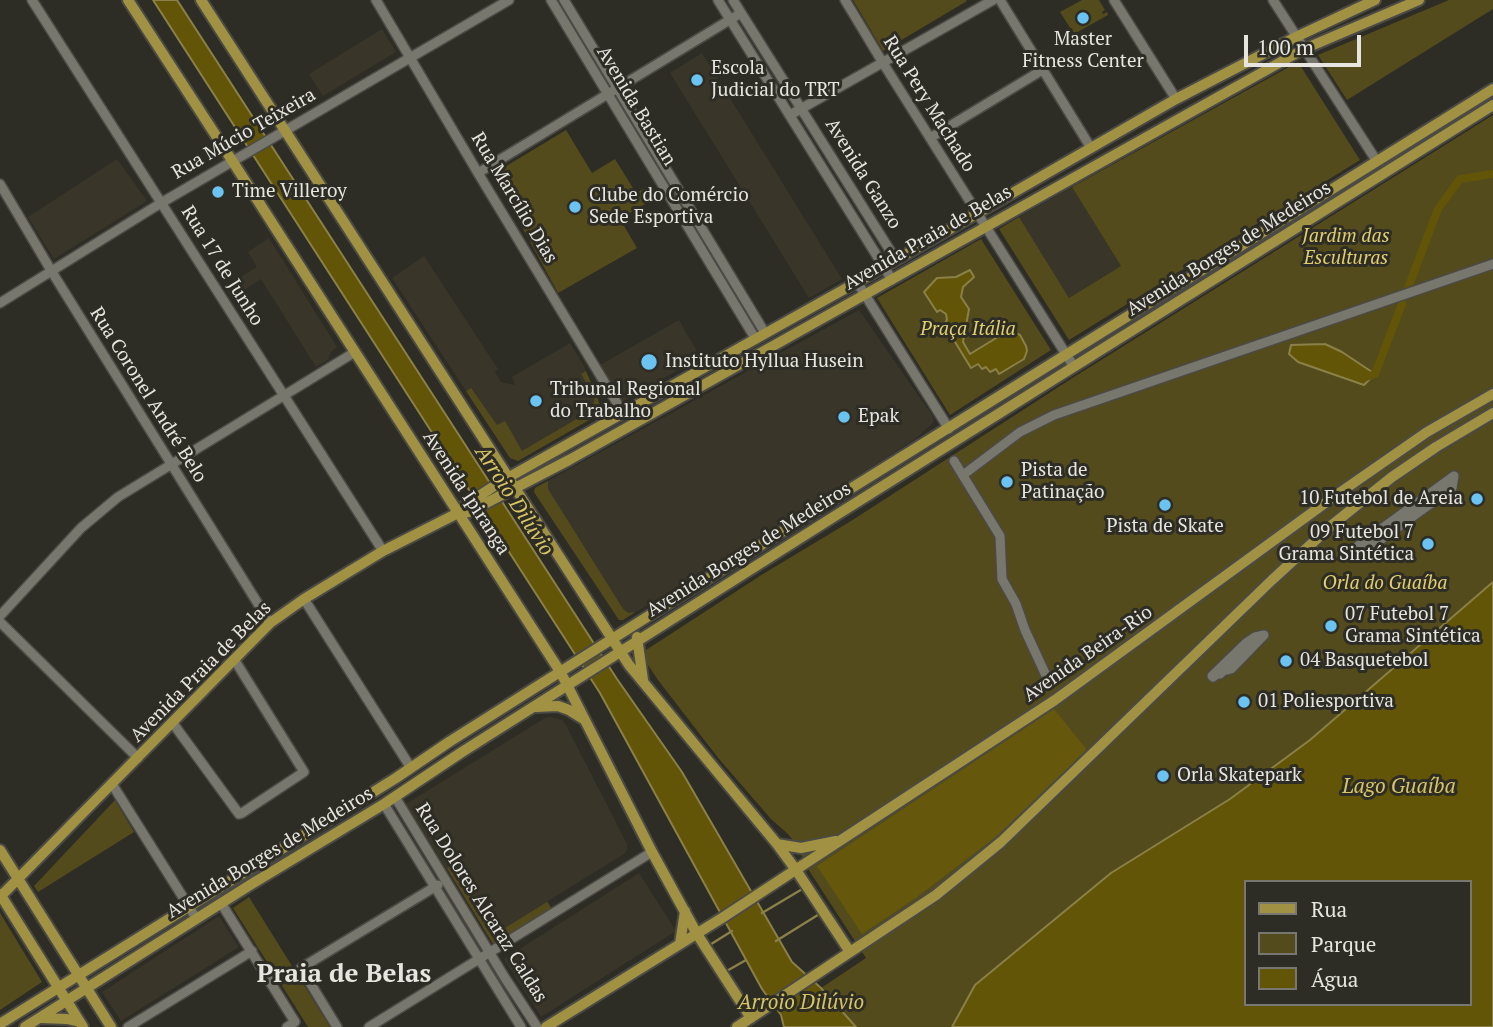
<!DOCTYPE html>
<meta charset="utf-8">
<style>
body{margin:0}
#map{position:relative;width:1493px;height:1027px;overflow:hidden;background:#2d2c25;font-family:"PT Serif",serif}
canvas{display:block}
.legend{position:absolute;left:1244px;top:880px;width:228px;height:126px;box-sizing:border-box;background:#2d2c25;border:2px solid #777670;margin:0;padding:9px 12px;list-style:none;font-size:21px;color:#e6e5e0}
.legend li{display:flex;align-items:center;gap:14px;height:35px}
.legend b{width:35px;border:2px solid #777670}
.scale{position:absolute;left:1244px;top:35px;width:117px;height:32px;box-sizing:border-box;border:4px solid #e6e5e0;border-top:0;padding-left:9px;font-size:21px;line-height:24px;white-space:nowrap;color:#e6e5e0;-webkit-text-stroke:5px #2d2c25;paint-order:stroke}
</style>
<div id="map">
<canvas width="1493" height="1027"></canvas>
<ul class="legend">
<li><b style="height:9px;background:#a09242"></b>Rua</li>
<li><b style="height:19px;background:#544b1c"></b>Parque</li>
<li><b style="height:19px;background:#625507"></b>Água</li>
</ul>
<div class="scale">100 m</div>
</div>
<script>
const g = document.querySelector('canvas').getContext('2d');
g.lineJoin = 'round';
function fillPath(path, color) {
  g.fillStyle = color;
  g.fill(path, 'evenodd');
}
function shape(rows) {
  const path = new Path2D();
  for (const r of rows) {
    path.moveTo(r[0], r[1]);
    for (let i = 2; i < r.length; i += 2) path.lineTo(r[i], r[i + 1]);
  }
  return path;
}
function strokePath(path, color, width, dash) {
  g.strokeStyle = color;
  g.lineWidth = width;
  g.lineCap = dash ? 'butt' : 'round';
  g.setLineDash(dash || []);
  g.stroke(path);
}
function write(font, color, halo, rows, align = 'center') {
  g.font = font + ' "PT Serif",serif';
  g.lineWidth = 6;
  g.setLineDash([]);
  g.textBaseline = 'middle';
  g.strokeStyle = halo;
  g.fillStyle = color;
  for (const [text, x, y, turn = 0] of rows) {
    g.save();
    g.translate(x, y);
    g.rotate((+turn || 0) * Math.PI / 180);
    g.textAlign = isNaN(turn) ? turn : align;
    if (halo) g.strokeText(text, 0, 0);
    g.fillText(text, 0, 0);
    g.restore();
  }
}
fillPath(shape([
 [382,29,396,52,323,96,309,74],
 [702,53,842,279,809,298,670,73],
 [117,159,147,201,54,259,28,217],
 [1072,187,1121,266,1069,298,1019,217],
 [269,238,337,347,330,353,329,359,316,367,261,279,232,298,224,287,257,267,248,252],
 [424,256,498,369,495,372,501,382,515,385,512,377,570,343,584,366,603,412,518,461,510,458,392,278],
 [859,310,934,418,933,423,915,439,837,489,623,620,619,620,534,492,535,488],
 [679,320,700,357,621,403,600,365],
 [550,717,562,720,566,725,627,844,627,850,624,854,548,901,551,908,493,944,406,804,545,718],
 [639,873,676,931,541,1017,504,959],
 [219,916,239,947,121,1021,102,992]
]), '#393629');
fillPath(shape([
 [853,0,966,0,967,1,883,51],
 [1082,0,1099,0,1105,10,1102,12,1103,14,1107,12,1108,15,1074,34,1060,12],
 [1449,0,1493,0,1493,9,1347,100,1318,55],
 [1298,62,1360,160,1069,340,999,229,1019,217,1069,298,1121,266,1072,187],
 [1493,115,1493,582,1310,740,1230,799,1111,873,975,985,952,1027,856,1027,821,988,866,958,810,872,795,843,788,834,771,819,719,759,658,680,644,659,643,652,763,574,851,521,1074,377],
 [566,130,592,173,615,159,636,193,651,185,658,196,620,219,637,248,558,293,493,174],
 [981,239,1051,350,950,415,877,298],
 [586,371,603,412,518,461,510,458,466,391,471,388,497,425,505,421,522,451,592,410,595,397,581,374],
 [548,481,548,489,623,609,628,613,635,612,623,620,619,620,534,492,535,488],
 [115,800,134,832,38,892,34,886],
 [454,864,497,933,547,902,551,908,493,944,447,868],
 [249,897,330,1027,308,1027,233,908],
 [0,913,42,982,0,1010]
]), '#544b1c');
fillPath(shape([
 [1054,709,1087,750,997,836,917,897,862,934,817,866]
]), '#65580d');
const water = shape([
 [153,0,177,0,617,679,682,772,792,962,821,988,856,1027,784,1027,781,1015,762,989,600,693,153,0],
 [970,270,974,277,963,287,961,297,969,309,963,342,970,354,1006,332,1014,332,1020,335,1026,346,1027,351,1024,359,999,374,996,369,990,372,986,367,982,369,978,364,971,368,944,324,947,320,946,314,940,310,937,312,924,292,937,278,956,277,970,270],
 [1325,344,1342,352,1375,374,1364,385,1298,362,1289,354,1291,345,1325,344],
 [1493,582,1493,1027,952,1027,975,985,1111,873,1230,799,1310,740,1493,582],
 [1246,882,1470,882,1470,1004,1246,1004,1246,882]
]);
fillPath(water, '#625507');
strokePath(water, '#8a8048', 2);
strokePath(shape([
 [762,913,804,888],
 [776,941,821,913],
 [708,946,732,931],
 [725,972,746,960]
]), '#8a8048', 2.5);
strokePath(shape([
 [1408,288,1438,209,1460,179,1493,174],
 [1366,377,1375,374,1402,304]
]), '#625507', 8);
const minor = shape([
 [32,0,383,551],
 [376,0,478,173,623,413],
 [551,0,755,338],
 [564,0,765,333],
 [718,0,892,280],
 [733,0,896,260],
 [845,0,883,63,1074,367],
 [1000,0,1091,148],
 [1114,0,1176,99],
 [1273,0,1376,160],
 [790,115,993,0],
 [930,138,1044,69],
 [478,173,741,13],
 [0,184,52,272,270,623],
 [857,282,949,429],
 [0,303,161,203,509,0],
 [954,461,1000,536,1002,579,1016,604,1025,630,1049,682],
 [963,475,1020,432,1054,415,1493,264],
 [1454,476,1452,488,1372,546,1361,554,1350,556,1354,549,1454,476],
 [304,599,411,768],
 [0,616,81,528,118,497,355,352],
 [0,622,138,758],
 [1264,635,1231,669,1223,671,1220,674,1219,673,1213,677,1212,676,1246,643,1255,637,1264,635],
 [172,722,239,814,242,813,304,772,234,659],
 [112,784,196,918],
 [395,797,505,978,537,1027],
 [384,804,521,1027],
 [221,903,295,1022,287,1027],
 [128,1027,252,951],
 [337,1027,301,968,438,885],
 [369,1027,652,852]
]);
const major = shape([
 [128,0,233,162,561,673,652,852,697,934,751,1018],
 [201,0,629,665,777,844,796,870,850,952],
 [458,513,465,505,502,481,884,267,1176,99,1296,37,1375,0],
 [637,637,643,680],
 [536,707,558,706,569,710,585,720],
 [777,844,801,848,836,841],
 [0,850,111,1027],
 [0,894,83,1027],
 [0,897,270,623,304,599,383,551,458,513,469,512,569,460,1304,49,1419,0],
 [680,944,685,911],
 [41,1018,67,1019,80,1022],
 [0,1024,396,778,449,742,826,504,1493,89],
 [25,1027,250,885,384,804,462,752,846,509,1493,105],
 [546,1027,722,918,1055,700,1332,498,1427,432,1493,394],
 [737,1027,936,895,1001,842,1272,580,1332,525,1392,477,1436,447,1493,413]
]);
strokePath(minor, '#4c4a45', 12);
strokePath(major, '#4c4a45', 14);
strokePath(minor, '#78776e', 9);
strokePath(major, '#a09242', 10);
for (const [x, y, r, color] of [
 [1083,18,7,"#6ac3f1"],
 [697,80,7,"#6ac3f1"],
 [218,192,7,"#6ac3f1"],
 [575,207,7,"#6ac3f1"],
 [649,362,9,"#6ac3f1"],
 [536,401,7,"#6ac3f1"],
 [844,417,7,"#6ac3f1"],
 [1007,482,7,"#6ac3f1"],
 [1477,499,7,"#6ac3f1"],
 [1165,505,7,"#6ac3f1"],
 [1428,544,7,"#6ac3f1"],
 [1331,626,7,"#6ac3f1"],
 [1286,661,7,"#6ac3f1"],
 [1244,702,7,"#6ac3f1"],
 [1163,776,7,"#6ac3f1"]
]) {
  const dot = new Path2D();
  dot.arc(x, y, r, 0, 2 * Math.PI);
  g.fillStyle = color;
  g.fill(dot);
  strokePath(dot, '#2d2c25', 2.5);
}
write('19px', '#e6e5e0', '#2d2c25', [
 ["Master",1083,40,"center"],
 ["Fitness Center",1083,62,"center"],
 ["Escola",711,69],
 ["Judicial do TRT",711,91],
 ["Time Villeroy",232,192],
 ["Clube do Comércio",589,196],
 ["Sede Esportiva",589,218],
 ["Instituto Hyllua Husein",665,362],
 ["Tribunal Regional",550,390],
 ["do Trabalho",550,412],
 ["Epak",858,417],
 ["Pista de",1021,471],
 ["Patinação",1021,493],
 ["10 Futebol de Areia",1463,499,"right"],
 ["Pista de Skate",1165,527,"center"],
 ["09 Futebol 7",1414,533,"right"],
 ["Grama Sintética",1414,555,"right"],
 ["07 Futebol 7",1345,615],
 ["Grama Sintética",1345,637],
 ["04 Basquetebol",1300,661],
 ["01 Poliesportiva",1258,702],
 ["Orla Skatepark",1177,776]
], 'left');
write('19px', '#e6e5e0', '#2d2c25', [
 ["Rua Pery Machado",929,104,58],
 ["Avenida Bastian",636,106,59],
 ["Rua Múcio Teixeira",244,134,-30],
 ["Avenida Ganzo",863,174,58],
 ["Rua Marcílio Dias",514,198,59],
 ["Avenida Praia de Belas",928,238,-30],
 ["Avenida Borges de Medeiros",1229,249,-32],
 ["Rua 17 de Junho",222,266,58],
 ["Rua Coronel André Belo",148,395,58],
 ["Avenida Ipiranga",466,493,57],
 ["Avenida Borges de Medeiros",749,550,-32],
 ["Avenida Beira-Rio",1088,654,-35],
 ["Avenida Praia de Belas",201,672,-45],
 ["Avenida Borges de Medeiros",270,853,-31],
 ["Rua Dolores Alcaraz Caldas",481,903,58]
]);
write('italic 19px', '#e1ce6d', '#2d2c25', [
 ["Jardim das",1346,237],
 ["Esculturas",1346,259],
 ["Praça Itália",968,330],
 ["Orla do Guaíba",1385,584]
]);
write('italic 21px', '#d7c564', '#2d2c25', [
 ["Arroio Dilúvio",514,501,57],
 ["Lago Guaíba",1399,787],
 ["Arroio Dilúvio",801,1003]
]);
write('bold 26px', '#e6e5e0', '#2d2c25', [
 ["Praia de Belas",344,975]
]);
</script>
